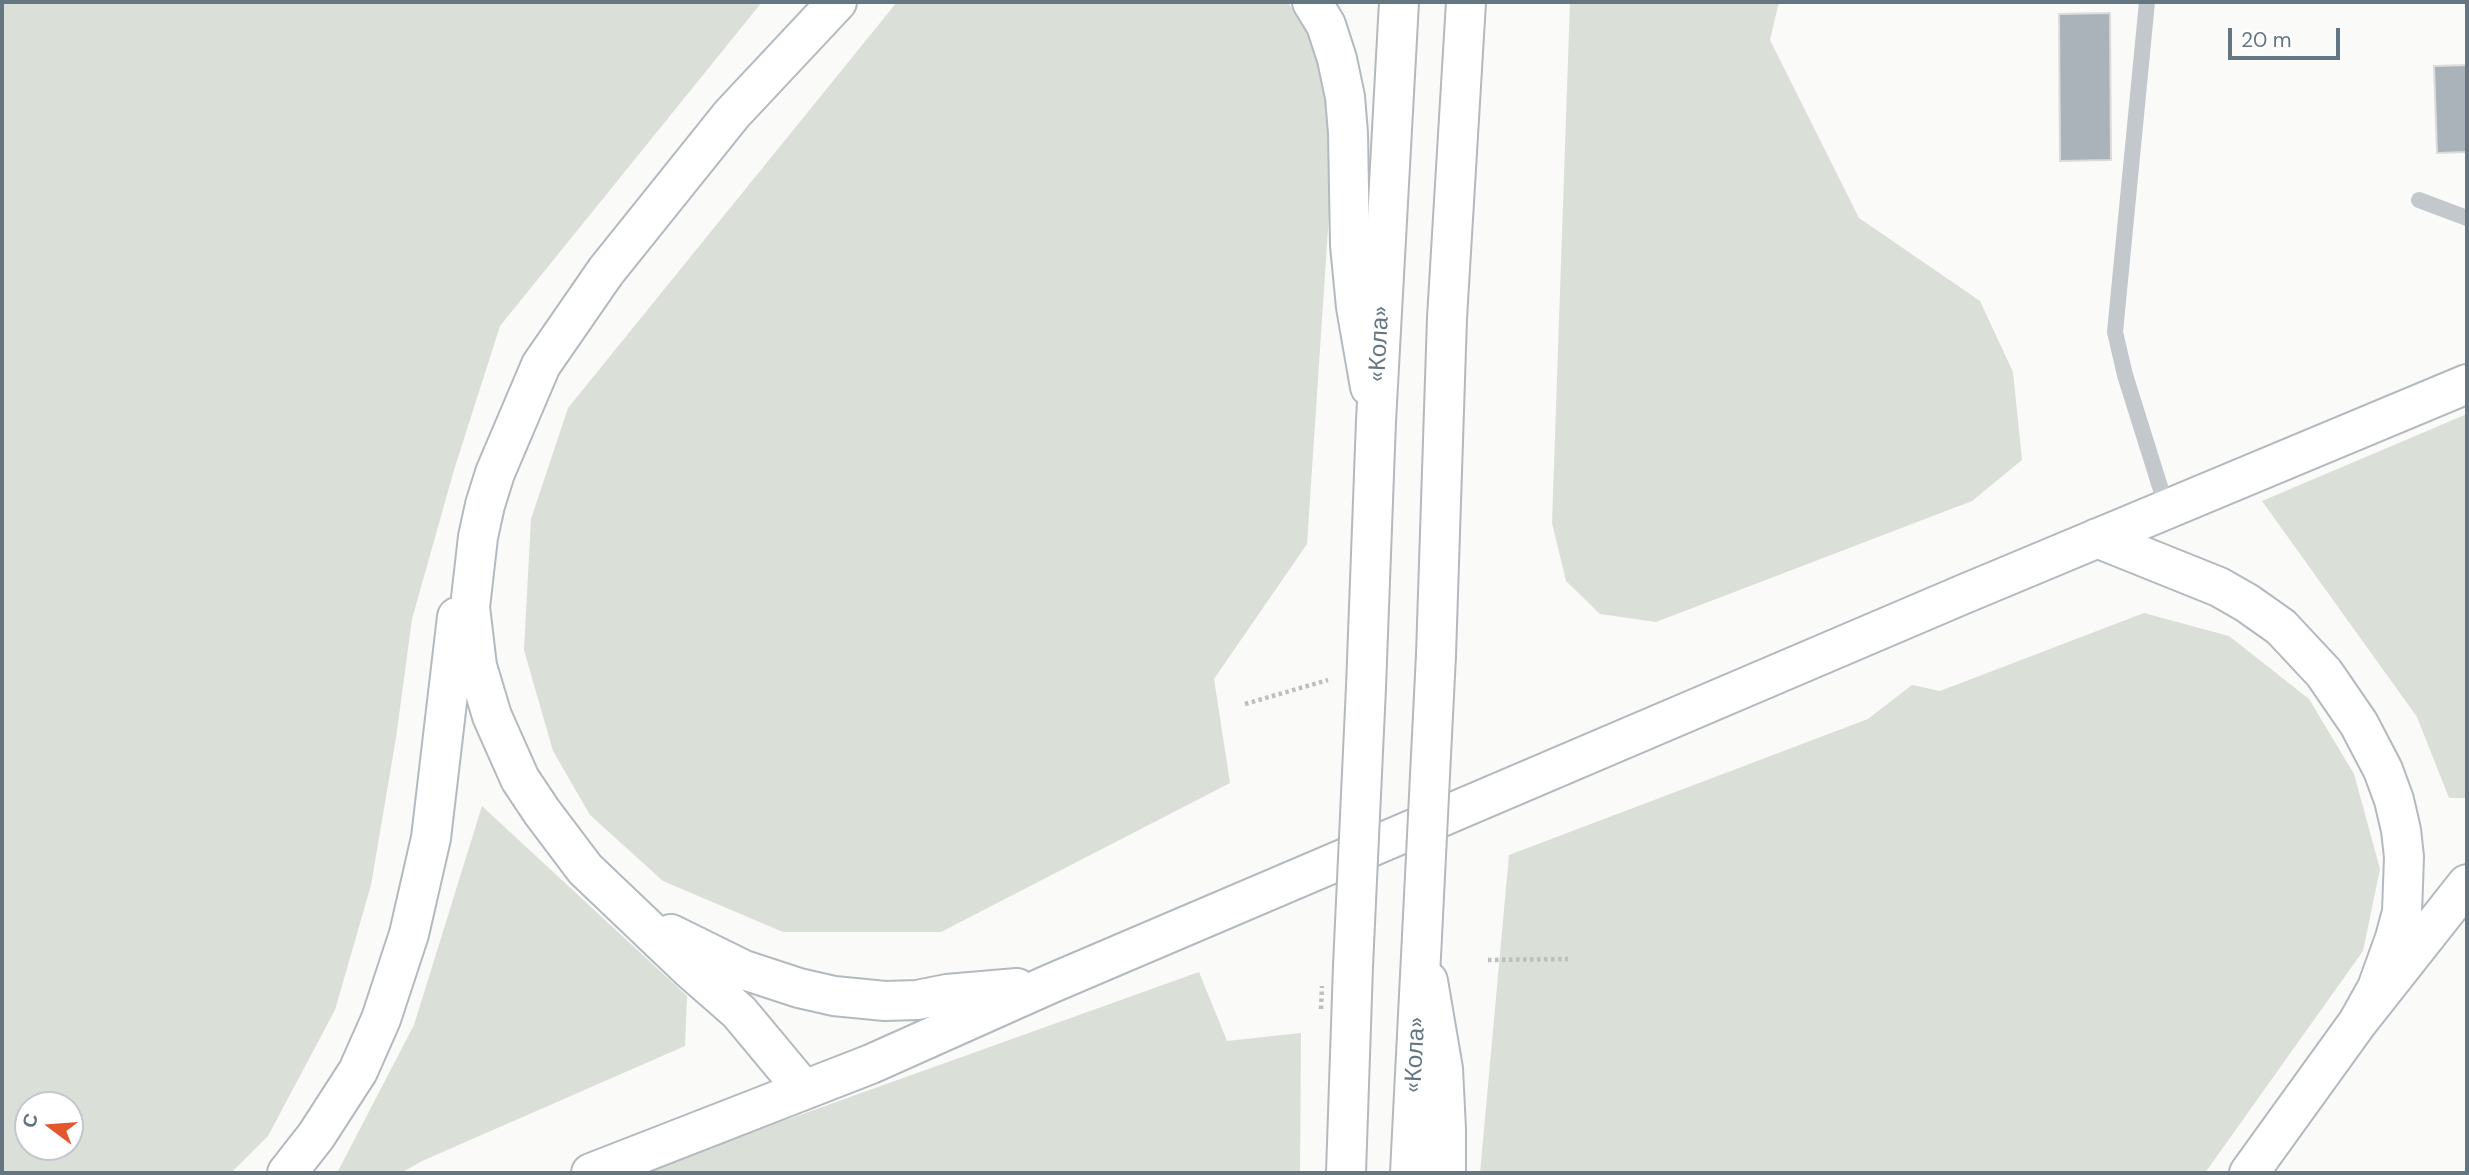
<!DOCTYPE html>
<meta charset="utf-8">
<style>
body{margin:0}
#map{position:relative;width:2469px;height:1175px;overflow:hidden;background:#fafaf8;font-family:"DM Sans",sans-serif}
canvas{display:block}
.frame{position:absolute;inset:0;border:4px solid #657683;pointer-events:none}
.north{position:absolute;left:14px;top:1091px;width:70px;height:70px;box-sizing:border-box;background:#fff;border:2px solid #c1c8cd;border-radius:50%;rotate:286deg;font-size:19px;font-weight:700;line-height:28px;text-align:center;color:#657683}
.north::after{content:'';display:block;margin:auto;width:24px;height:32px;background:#e4572e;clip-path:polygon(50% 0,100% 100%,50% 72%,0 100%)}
.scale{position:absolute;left:2228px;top:28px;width:112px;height:32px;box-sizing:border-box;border:4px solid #657683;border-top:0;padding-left:9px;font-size:21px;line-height:24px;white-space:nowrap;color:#657683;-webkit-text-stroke:5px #fff;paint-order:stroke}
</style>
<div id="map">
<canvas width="2469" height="1175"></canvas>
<div class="frame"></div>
<div class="north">С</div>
<div class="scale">20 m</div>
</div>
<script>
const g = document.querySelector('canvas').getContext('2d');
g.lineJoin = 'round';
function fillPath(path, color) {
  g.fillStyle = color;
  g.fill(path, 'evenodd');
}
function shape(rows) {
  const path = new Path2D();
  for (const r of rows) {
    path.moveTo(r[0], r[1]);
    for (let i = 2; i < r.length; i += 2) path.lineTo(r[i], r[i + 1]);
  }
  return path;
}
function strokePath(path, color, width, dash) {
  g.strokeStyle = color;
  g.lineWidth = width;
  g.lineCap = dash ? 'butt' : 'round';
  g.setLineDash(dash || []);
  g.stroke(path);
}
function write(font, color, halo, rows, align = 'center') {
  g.font = font + ' "DM Sans",sans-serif';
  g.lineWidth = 7;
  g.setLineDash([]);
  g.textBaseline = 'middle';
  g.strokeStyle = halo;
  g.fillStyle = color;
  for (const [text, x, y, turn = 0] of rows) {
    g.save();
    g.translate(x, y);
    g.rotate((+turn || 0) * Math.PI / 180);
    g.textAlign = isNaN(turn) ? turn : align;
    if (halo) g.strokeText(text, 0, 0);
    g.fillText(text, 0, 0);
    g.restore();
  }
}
fillPath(shape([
 [2,2,762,2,500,326,454,470,412,619,396,738,371,885,335,1010,268,1136,231,1173,2,1173],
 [28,1105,70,1105,70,1147,28,1147],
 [897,2,1288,2,1326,64,1330,199,1307,544,1214,679,1230,783,941,932,783,932,663,881,590,815,553,751,524,650,531,519,568,408],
 [1570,2,1779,2,1770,40,1859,218,1980,301,2013,372,2022,460,1972,501,1656,622,1600,614,1566,581,1552,523],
 [2467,414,2467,798,2449,798,2417,717,2262,501],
 [2144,613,2229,636,2309,699,2354,774,2380,869,2363,951,2205,1173,1480,1173,1509,855,1868,719,1912,685,1940,691],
 [482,806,687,996,685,1046,422,1161,401,1173,337,1173,414,1025],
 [1199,972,1227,1041,1301,1033,1300,1173,638,1173]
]), '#dadfd7');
const building = shape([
 [2110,13,2111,160,2060,161,2059,14,2110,13],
 [2466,65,2467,152,2437,153,2434,66,2466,65]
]);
fillPath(building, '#aab3b9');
strokePath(building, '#dcdcda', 2);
const secondary = shape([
 [1312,2,1326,25,1337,59,1345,97,1348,133,1350,245,1356,307,1370,387],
 [2097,538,2219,587,2247,603,2281,627,2324,673,2359,724,2383,770,2394,800,2401,830,2404,857,2402,912,2395,938,2377,988,2358,1022],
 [671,934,744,970,799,988,834,996,885,1001,917,1000,947,994,1017,988],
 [1428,981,1443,1069,1446,1129,1446,1173],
 [804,1090,739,1012,691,970,585,869,542,812,520,779,492,716,477,666,470,607,478,537,485,505,495,473,541,365,606,271,732,114,837,2],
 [287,1173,316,1136,358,1071,381,1019,409,934,431,838,457,617],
 [591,1173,871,1064,1050,984,1964,594,2467,384],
 [2249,1173,2358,1022,2467,884]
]);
const trunk = shape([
 [1436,655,1447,318,1466,2],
 [1366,687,1376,421,1399,2],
 [1346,1173,1353,966],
 [1410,1173,1422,936]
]);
strokePath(secondary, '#b3babf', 42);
strokePath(trunk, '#b4b9bd', 42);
strokePath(shape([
 [1245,704,1328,680],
 [1488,960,1568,959]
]), '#bbbfc2', 4.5, [3.5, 3.5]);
strokePath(shape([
 [2147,2,2115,332,2125,375,2167,509],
 [2419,200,2467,218]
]), '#c3c8cc', 16);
strokePath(secondary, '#fff', 38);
strokePath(trunk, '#fff', 38);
const trunkBridge = shape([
 [1422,936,1436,655],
 [1353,966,1366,687]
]);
strokePath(trunkBridge, '#b4b9bd', 42, []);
strokePath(shape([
 [1321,1009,1322,986]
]), '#bbbfc2', 4.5, [3.5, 3.5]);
strokePath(trunkBridge, '#fff', 38);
write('24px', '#657683', '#fff', [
 ["«Кола»",1380,344,-87],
 ["«Кола»",1416,1055,-87]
]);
</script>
